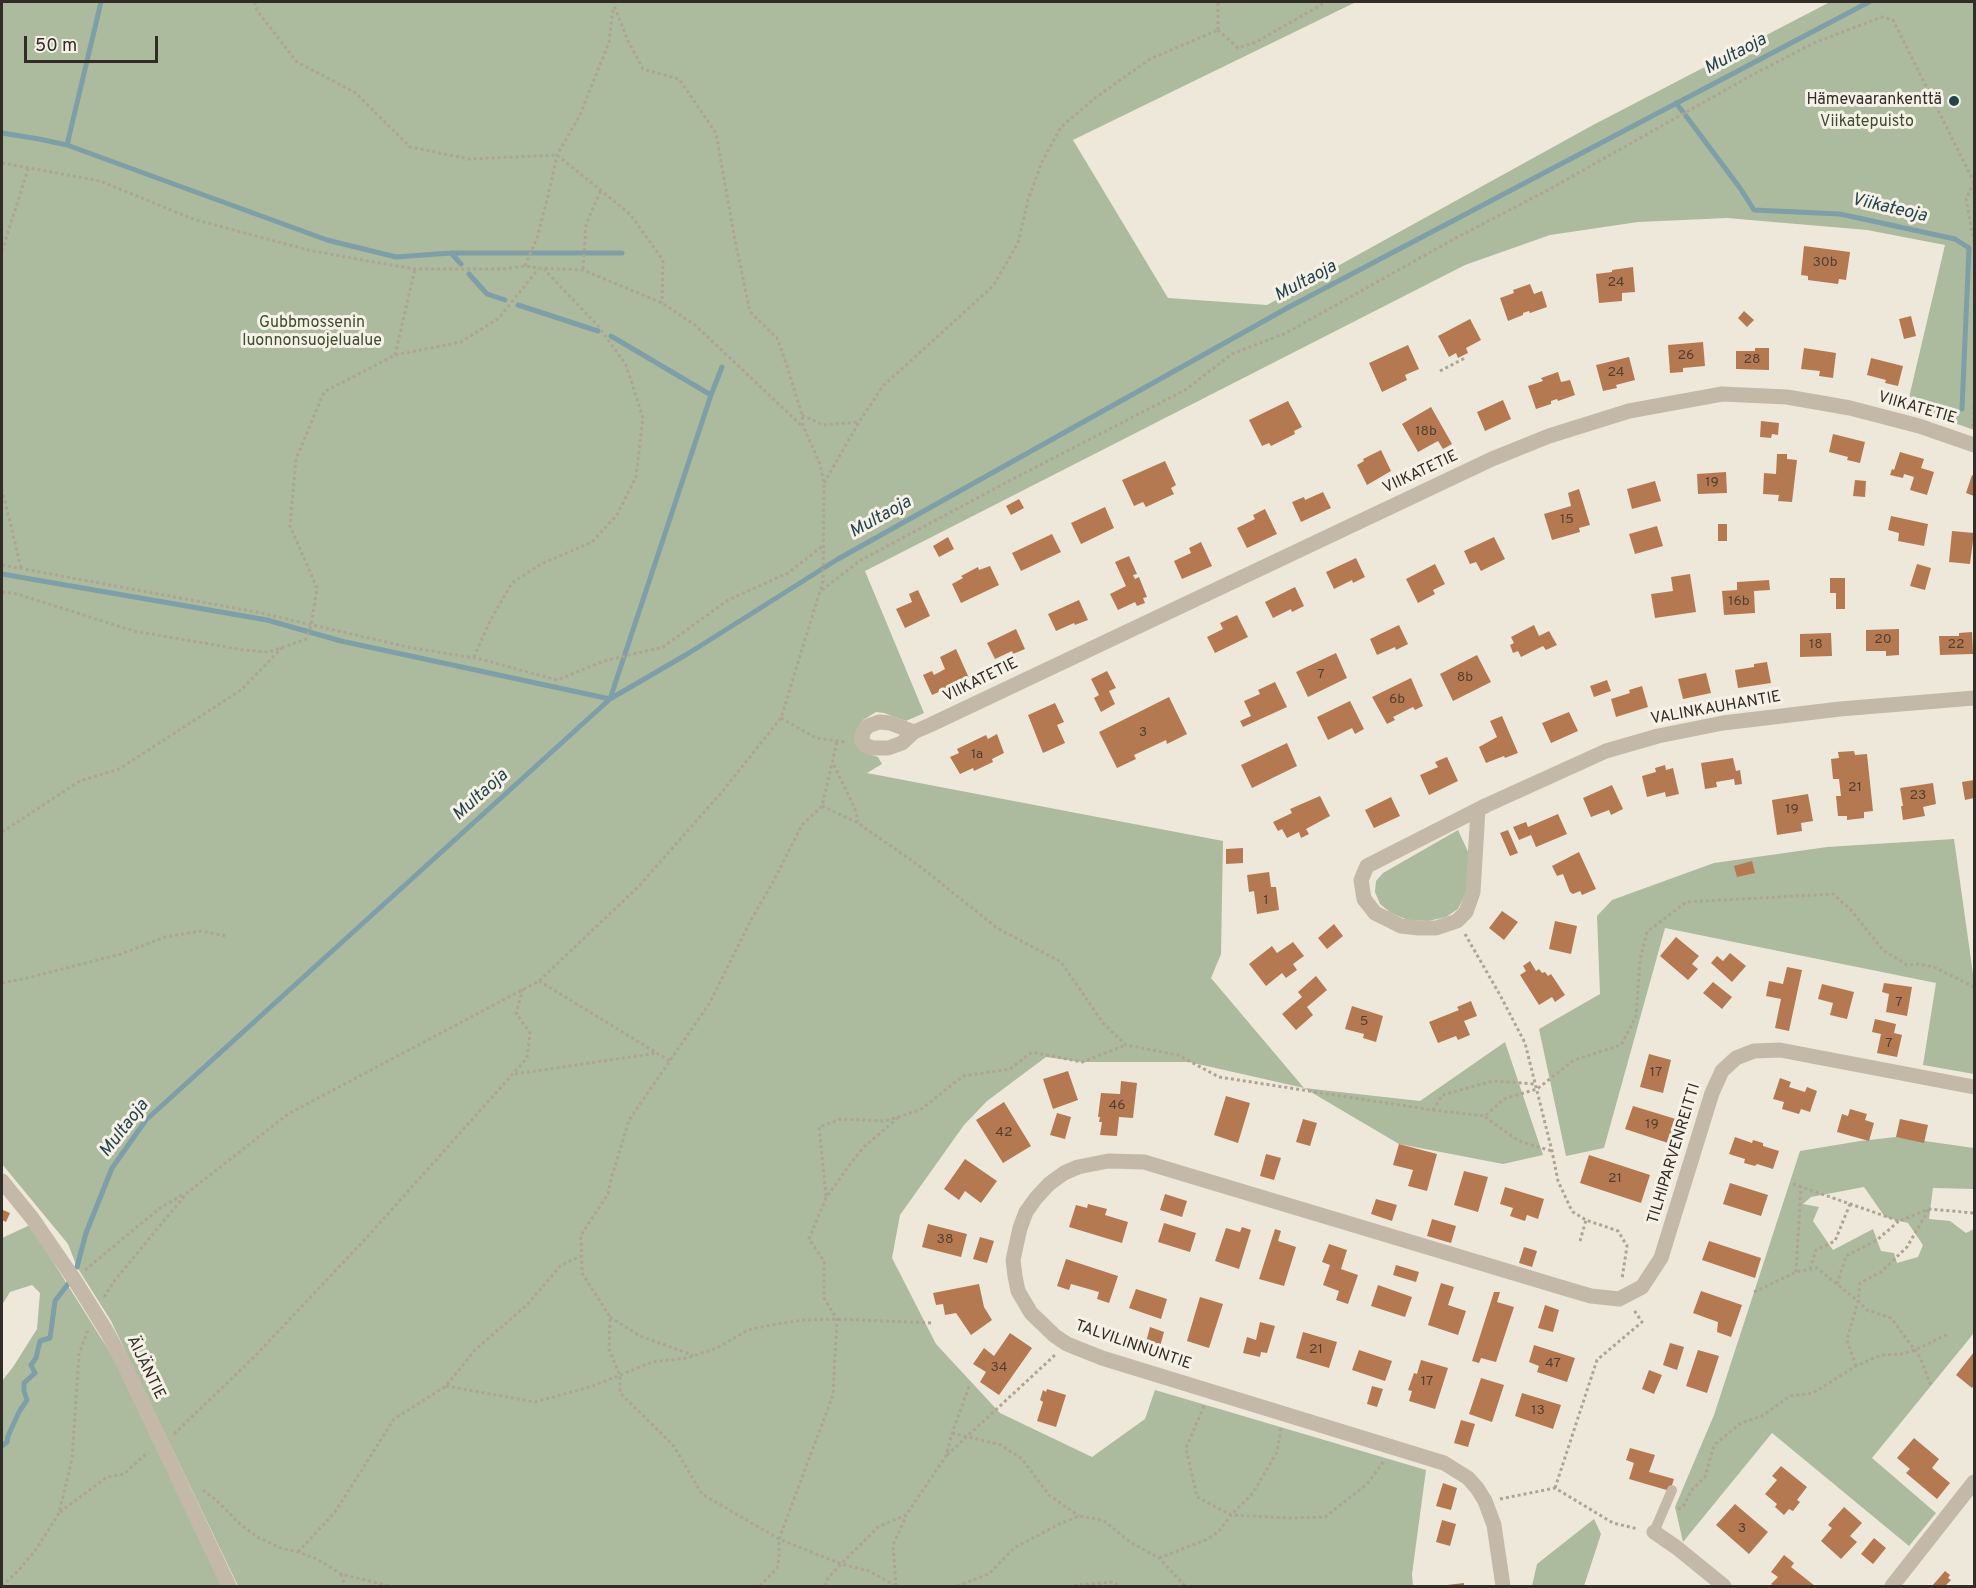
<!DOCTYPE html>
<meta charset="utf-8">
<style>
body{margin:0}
#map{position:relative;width:1976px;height:1588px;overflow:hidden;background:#eee8db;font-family:Overpass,sans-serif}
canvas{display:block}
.frame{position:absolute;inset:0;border:3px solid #322c27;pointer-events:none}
.scale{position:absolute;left:24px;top:36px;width:134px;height:27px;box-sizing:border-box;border:3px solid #322c27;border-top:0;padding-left:8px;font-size:18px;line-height:21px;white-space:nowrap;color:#322c27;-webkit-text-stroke:4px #f6f1e6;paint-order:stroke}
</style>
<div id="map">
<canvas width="1976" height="1588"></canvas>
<div class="frame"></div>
<div class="scale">50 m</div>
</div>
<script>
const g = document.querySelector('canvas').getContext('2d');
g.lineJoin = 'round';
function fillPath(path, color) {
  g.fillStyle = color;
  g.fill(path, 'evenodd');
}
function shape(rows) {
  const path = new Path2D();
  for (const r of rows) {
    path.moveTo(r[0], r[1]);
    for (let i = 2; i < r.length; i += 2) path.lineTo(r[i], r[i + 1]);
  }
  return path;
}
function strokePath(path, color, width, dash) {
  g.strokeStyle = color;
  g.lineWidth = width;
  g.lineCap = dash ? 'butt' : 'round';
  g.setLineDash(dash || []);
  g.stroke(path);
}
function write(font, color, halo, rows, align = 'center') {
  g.font = font + ' Overpass,sans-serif';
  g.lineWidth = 6;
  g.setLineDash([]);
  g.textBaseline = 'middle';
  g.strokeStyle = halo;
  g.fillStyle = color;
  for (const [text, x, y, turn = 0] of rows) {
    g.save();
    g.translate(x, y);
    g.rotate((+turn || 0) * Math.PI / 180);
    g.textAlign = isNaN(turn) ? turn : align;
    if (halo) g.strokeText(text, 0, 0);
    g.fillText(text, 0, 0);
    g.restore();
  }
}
fillPath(shape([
 [2,2,1356,2,1073,140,1168,298,1267,305,1593,125,1830,2,1861,2,1863,5,1869,2,1974,2,1974,430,1907,406,1945,245,1867,230,1727,218,1638,222,1550,235,1465,265,865,571,924,713,906,721,884,713,876,712,863,720,857,729,868,754,878,757,882,764,867,773,1223,841,1221,954,1211,978,1304,1088,1420,1101,1505,1042,1543,1155,1503,1164,1399,1144,1304,1088,1189,1062,1082,1062,1046,1057,987,1101,964,1125,900,1215,892,1258,936,1344,1000,1413,1092,1457,1145,1419,1155,1390,1426,1470,1412,1574,1413,1586,238,1586,111,1321,77,1267,68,1244,2,1164],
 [1458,830,1470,856,1467,890,1458,909,1446,917,1428,921,1408,920,1391,913,1380,904,1375,892,1376,881,1383,873],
 [1954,839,1974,981,1974,1074,1923,1065,1936,983,1665,928,1604,1148,1566,1156,1539,1029,1600,994,1597,916,1612,900,1714,863,1827,847],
 [1896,1137,1974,1148,1974,1189,1933,1188,1929,1219,1950,1221,1966,1233,1974,1229,1974,1333,1872,1458,1936,1513,1909,1546,1772,1433,1683,1542,1675,1507,1714,1415,1800,1151,1860,1141],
 [1864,1187,1885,1217,1908,1223,1923,1245,1918,1257,1897,1263,1894,1253,1881,1251,1873,1229,1833,1250,1813,1221,1819,1207,1803,1204,1811,1197],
 [30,1225,116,1362,222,1586,2,1586,2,1381,13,1367,37,1329,40,1293,32,1285,10,1292,2,1305,2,1238],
 [1594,1519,1601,1534,1584,1586,1532,1586,1537,1564]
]), '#acbb9d');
strokePath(shape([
 [1676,103,1683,112],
 [1686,116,1740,188,1754,210,1840,214,1955,239,1969,248,1962,409],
 [2,133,39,139,67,145,327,240,396,257,451,253,622,253],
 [67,145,101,2],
 [451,253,461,264],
 [469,274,487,294,505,300],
 [518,305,598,331],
 [611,336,711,395],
 [2,574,267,620,341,641,610,699,711,395,722,367],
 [77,1267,86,1233,112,1168,146,1120,610,699,689,653,838,559,1289,307,1869,2],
 [2,1446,7,1442,8,1436,19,1412,27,1400,24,1391,24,1383,35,1373,31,1365,36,1358,40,1341,50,1338,55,1301,68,1284]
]), '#7e9fa7', 5);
fillPath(shape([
 [1804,246,1850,252,1846,280,1839,279,1838,284,1808,280,1808,276,1801,275],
 [1633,267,1635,292,1622,293,1622,301,1599,303,1596,274,1612,272,1612,270],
 [1530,284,1534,294,1542,291,1547,307,1530,313,1529,311,1523,313,1523,315,1508,321,1500,298,1514,293,1513,290],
 [1744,311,1754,320,1747,327,1738,318],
 [1911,316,1916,336,1904,339,1899,319],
 [1470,319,1481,340,1466,348,1468,353,1458,358,1456,353,1449,357,1438,336],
 [1703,342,1705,366,1683,368,1683,372,1670,373,1668,345],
 [1408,345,1419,369,1405,375,1407,380,1382,392,1369,363],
 [1755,348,1769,348,1769,370,1736,369,1736,351,1755,351],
 [1804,348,1836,353,1833,378,1819,376,1820,371,1801,369],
 [1629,357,1635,380,1616,385,1617,388,1603,391,1596,365],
 [1871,358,1903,366,1898,386,1885,383,1886,380,1867,375],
 [1558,372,1561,382,1570,380,1575,395,1558,401,1557,399,1551,401,1551,404,1536,409,1528,386,1543,381,1541,378],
 [1503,400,1511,419,1485,431,1477,412],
 [1288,401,1302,427,1294,431,1295,434,1271,446,1269,443,1262,446,1249,420],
 [1431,407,1452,444,1443,449,1438,441,1418,452,1402,424],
 [1761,421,1779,423,1778,435,1772,434,1771,438,1760,437],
 [1833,434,1865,442,1860,463,1847,460,1848,457,1829,452],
 [1381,450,1391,471,1367,485,1357,465,1364,461,1363,459],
 [1900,452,1924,459,1921,468,1934,472,1927,495,1910,490,1914,477,1904,474,1903,478,1890,475,1892,469,1894,470],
 [1777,454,1787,454,1787,459,1797,460,1792,502,1778,501,1779,495,1763,494,1764,473,1776,474],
 [1165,461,1176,485,1171,488,1174,494,1146,507,1143,502,1134,506,1122,480],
 [1726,472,1727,493,1698,494,1697,474],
 [1972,475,1974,476,1974,496,1966,493],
 [1855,480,1866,481,1865,497,1853,496],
 [1655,481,1661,501,1632,509,1627,489],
 [1579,489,1590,525,1579,528,1580,532,1552,540,1544,514,1571,506,1568,493],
 [1323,492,1331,508,1301,522,1292,502,1304,497,1305,500],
 [1019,499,1024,508,1011,515,1006,506],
 [1105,507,1114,528,1081,544,1071,523],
 [1265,509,1277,534,1247,548,1237,528,1255,519,1253,515],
 [1891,516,1928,524,1924,546,1898,541,1899,533,1888,530],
 [1718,524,1727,524,1727,541,1718,541],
 [1657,526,1663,546,1635,554,1629,534],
 [1952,531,1974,533,1970,564,1949,562],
 [1052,534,1061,552,1021,571,1012,553],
 [948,537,954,549,939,557,933,546],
 [1494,537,1505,559,1481,571,1476,562,1470,564,1464,551],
 [1201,542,1212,566,1182,579,1174,561,1191,553,1189,548],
 [1129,556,1137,574,1133,575,1135,579,1139,577,1147,597,1143,598,1145,603,1137,606,1135,602,1118,610,1110,594,1126,586,1115,562],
 [1356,558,1365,577,1353,583,1352,580,1334,589,1326,572],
 [1435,564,1445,584,1433,590,1435,594,1418,603,1406,579],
 [1917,564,1931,568,1925,590,1910,586],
 [990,566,999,585,961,603,952,584,963,578,961,576,978,567,979,570],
 [1690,574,1696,612,1655,618,1651,594,1673,591,1671,577],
 [1830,578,1845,578,1845,609,1836,609,1836,593,1830,593],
 [1769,580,1770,590,1754,591,1755,613,1724,615,1722,591,1737,590,1737,582],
 [1295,587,1304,606,1292,612,1291,609,1273,618,1265,602],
 [918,590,930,616,905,628,896,609,912,602,909,594],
 [1079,600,1088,620,1075,625,1074,623,1056,631,1048,614],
 [1237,615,1248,637,1215,653,1207,637,1223,629,1220,623],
 [1399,625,1408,644,1396,650,1395,647,1377,655,1370,639],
 [1534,625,1539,636,1549,631,1557,645,1546,650,1543,646,1521,657,1518,651,1513,653,1510,645,1514,643,1511,637],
 [1016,629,1025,649,1013,654,1012,651,995,659,987,643],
 [1899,629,1899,655,1886,656,1886,651,1866,651,1866,630],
 [1972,632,1973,654,1940,655,1939,636,1959,636,1959,633],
 [1831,633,1832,656,1800,657,1800,634],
 [956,649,969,678,955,685,954,682,951,684,952,686,932,695,923,675,932,671,934,675,945,669,940,657],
 [1336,653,1347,678,1308,697,1296,672],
 [1477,655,1491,682,1453,701,1440,674],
 [1767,662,1771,683,1738,688,1735,670,1754,667,1754,664],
 [1107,671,1116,688,1109,691,1115,704,1101,712,1094,698,1099,695,1091,679],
 [1706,673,1711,693,1683,699,1678,679],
 [1411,678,1423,706,1415,710,1413,707,1393,717,1395,720,1387,724,1372,697],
 [1607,680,1611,691,1594,697,1590,686],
 [1275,682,1287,707,1243,727,1240,721,1251,716,1244,701,1260,694,1258,690],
 [1642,686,1648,707,1616,717,1611,699,1630,693,1629,690],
 [1169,697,1187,734,1167,744,1166,740,1134,755,1136,759,1117,768,1099,732],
 [1350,701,1364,729,1355,734,1352,728,1328,740,1317,717],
 [1055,703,1064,722,1057,725,1065,743,1043,753,1028,715],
 [1569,712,1578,731,1551,743,1542,723],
 [1502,716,1518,753,1505,758,1504,756,1486,763,1479,747,1497,737,1490,721],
 [997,734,1004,753,992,759,993,762,974,771,973,768,960,774,950,757,959,753,957,749,986,735,988,739],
 [1287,743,1297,766,1252,788,1241,765],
 [1854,751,1855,755,1867,754,1873,811,1864,812,1864,818,1847,820,1847,816,1838,816,1836,796,1841,796,1839,779,1833,779,1831,759,1839,758,1838,752],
 [1447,757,1458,781,1429,795,1420,775,1438,767,1435,762],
 [1733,758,1736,771,1740,770,1742,784,1735,785,1734,779,1716,782,1717,787,1705,789,1701,763],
 [1665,765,1666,770,1673,768,1679,794,1666,797,1665,792,1647,797,1642,776,1656,772,1655,768],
 [1974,780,1974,798,1965,800,1962,782],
 [1933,783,1936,804,1923,807,1925,816,1903,820,1901,806,1903,806,1900,788],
 [1612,785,1623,809,1611,815,1609,810,1591,817,1583,798],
 [1808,794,1813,821,1801,823,1802,831,1777,835,1772,800],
 [1320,796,1330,816,1306,829,1309,834,1301,838,1299,832,1287,838,1282,829,1278,831,1273,822,1292,813,1290,809],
 [1391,797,1400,816,1374,828,1365,810],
 [1558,814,1567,834,1536,847,1531,835,1519,840,1513,827,1526,822,1528,827],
 [1508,830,1518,853,1510,856,1500,833],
 [1243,848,1243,863,1226,864,1226,849],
 [1579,852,1596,889,1582,895,1580,891,1573,894,1570,892,1563,874,1557,876,1552,866],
 [1752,861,1755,873,1737,877,1734,866],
 [1269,872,1271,887,1276,887,1279,910,1257,914,1254,891,1249,892,1247,875],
 [1502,911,1518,922,1504,940,1489,928],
 [1555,921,1577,926,1571,954,1549,949],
 [1334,924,1343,936,1327,949,1318,938],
 [1676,937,1699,956,1692,964,1698,969,1688,980,1660,956],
 [1293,942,1304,956,1293,964,1297,970,1286,978,1282,973,1266,986,1249,964,1272,946,1277,953],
 [1730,953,1746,966,1732,982,1711,963,1717,956,1723,961],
 [1530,961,1536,971,1539,969,1542,973,1545,972,1548,976,1551,974,1565,995,1555,1002,1552,997,1539,1005,1520,975,1526,971,1523,966],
 [1787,967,1802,970,1789,1031,1775,1028,1781,999,1766,996,1769,981,1783,984],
 [1316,976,1327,990,1307,1007,1313,1015,1296,1030,1282,1014,1302,997,1298,992],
 [1713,982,1732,997,1722,1009,1703,993],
 [1884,983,1912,987,1907,1016,1886,1012,1889,994,1882,992],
 [1822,984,1854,992,1847,1019,1830,1015,1833,1003,1818,999],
 [1471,1001,1477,1016,1464,1021,1470,1035,1458,1040,1456,1036,1438,1043,1429,1022,1459,1010,1457,1007],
 [1352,1006,1383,1016,1376,1042,1363,1038,1364,1034,1345,1029],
 [1875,1019,1896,1024,1894,1033,1902,1035,1897,1057,1877,1053,1881,1034,1872,1032],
 [1649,1054,1671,1060,1663,1093,1640,1087],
 [1068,1071,1078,1100,1053,1109,1043,1079],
 [1780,1078,1791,1082,1789,1087,1805,1092,1807,1087,1817,1091,1810,1112,1801,1109,1799,1114,1782,1109,1784,1102,1773,1099],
 [1121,1081,1137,1083,1133,1118,1119,1117,1117,1136,1100,1135,1102,1122,1099,1122,1100,1117,1098,1117,1101,1093,1120,1094],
 [1226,1096,1250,1103,1238,1143,1214,1135],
 [1004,1102,1031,1146,1003,1163,976,1120],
 [1633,1106,1679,1120,1671,1144,1625,1129],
 [1850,1109,1867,1114,1865,1120,1874,1123,1869,1141,1837,1132,1842,1114,1848,1116],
 [1057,1113,1071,1117,1065,1139,1050,1135],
 [1303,1119,1317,1123,1310,1146,1296,1142],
 [1900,1119,1928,1125,1924,1143,1896,1137],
 [1735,1137,1752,1143,1753,1140,1763,1143,1763,1146,1779,1151,1773,1169,1757,1164,1755,1166,1744,1163,1745,1159,1729,1154],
 [1399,1144,1437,1154,1427,1191,1408,1186,1413,1170,1393,1165],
 [1266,1154,1281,1158,1274,1180,1260,1176],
 [1589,1155,1650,1175,1641,1203,1580,1183],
 [965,1159,997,1181,981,1203,965,1191,959,1200,944,1189],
 [1464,1171,1488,1177,1478,1212,1454,1205],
 [1730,1183,1768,1195,1761,1216,1723,1204],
 [1505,1187,1544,1199,1538,1219,1527,1215,1525,1221,1510,1216,1513,1208,1500,1204],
 [1165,1194,1187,1201,1182,1217,1160,1210],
 [1376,1199,1397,1205,1392,1221,1371,1214],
 [1088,1204,1107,1209,1105,1215,1128,1222,1122,1243,1069,1227,1076,1205,1087,1208],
 [3,1210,10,1213,6,1222,2,1220],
 [1432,1219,1456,1226,1451,1243,1427,1236],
 [1164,1223,1196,1233,1190,1252,1158,1242],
 [928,1224,967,1234,961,1257,922,1247],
 [1242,1227,1251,1230,1239,1269,1215,1261,1226,1228,1240,1232],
 [1275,1229,1281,1231,1278,1241,1296,1247,1284,1286,1259,1279],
 [980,1237,994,1241,987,1263,973,1259],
 [1709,1241,1761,1258,1755,1278,1702,1260],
 [1329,1244,1347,1250,1341,1269,1358,1275,1348,1304,1336,1300,1339,1291,1323,1285,1330,1265,1322,1262],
 [1524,1247,1537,1251,1532,1267,1519,1263],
 [1066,1259,1118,1276,1109,1303,1097,1299,1099,1292,1071,1284,1069,1290,1057,1286],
 [1396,1265,1419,1272,1416,1282,1393,1275],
 [1441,1283,1454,1287,1448,1305,1466,1311,1458,1335,1428,1325],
 [979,1284,984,1307,992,1320,971,1335,956,1313,945,1315,943,1304,936,1305,933,1293],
 [1378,1285,1412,1297,1405,1317,1371,1306],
 [1136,1289,1167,1299,1161,1319,1129,1308],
 [1701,1291,1742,1305,1731,1337,1717,1332,1718,1322,1693,1313],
 [1494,1292,1500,1292,1497,1302,1514,1307,1496,1362,1481,1358,1479,1363,1472,1361],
 [1200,1297,1223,1304,1209,1348,1187,1341],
 [1545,1305,1559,1310,1553,1332,1538,1328],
 [1260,1322,1275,1326,1267,1353,1261,1352,1260,1357,1243,1353,1247,1337,1256,1340],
 [1150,1327,1164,1332,1158,1354,1144,1350],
 [1303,1332,1337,1342,1329,1368,1296,1358],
 [1010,1333,1032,1348,999,1395,980,1382,986,1372,973,1364,984,1348,994,1356],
 [1670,1343,1684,1347,1677,1370,1663,1365],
 [1534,1345,1575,1358,1567,1382,1537,1372,1539,1366,1529,1362],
 [1359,1350,1392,1361,1385,1381,1352,1370],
 [1698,1350,1719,1356,1707,1393,1686,1386],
 [1974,1352,1974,1385,1972,1388,1956,1375],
 [1421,1360,1448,1368,1435,1409,1409,1401,1412,1391,1408,1390,1414,1373,1417,1374],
 [1649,1370,1662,1375,1654,1394,1642,1389],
 [1481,1378,1504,1385,1492,1422,1469,1414],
 [1372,1386,1383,1389,1377,1407,1367,1404],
 [1047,1389,1066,1395,1056,1427,1037,1421,1043,1402,1040,1400,1043,1390,1046,1392],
 [1522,1393,1561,1405,1553,1429,1515,1416],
 [1461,1420,1475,1424,1468,1447,1454,1443],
 [1914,1438,1939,1459,1932,1468,1950,1483,1937,1499,1906,1473,1910,1469,1897,1458],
 [1630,1448,1655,1455,1649,1472,1674,1479,1670,1491,1629,1479,1634,1463,1626,1460],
 [1781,1466,1807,1487,1797,1500,1800,1502,1793,1511,1789,1509,1784,1515,1775,1507,1777,1504,1765,1494,1777,1480,1772,1476],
 [1443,1483,1457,1488,1451,1510,1436,1506],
 [1735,1504,1768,1532,1749,1554,1716,1525],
 [1844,1507,1862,1523,1850,1536,1857,1542,1841,1559,1821,1541,1832,1528,1828,1525],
 [1442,1520,1456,1524,1450,1546,1436,1542],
 [1874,1538,1886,1548,1873,1564,1861,1554],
 [1784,1555,1794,1563,1791,1567,1815,1586,1774,1586,1771,1584,1778,1577,1771,1572],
 [1945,1571,1950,1575,1948,1578,1951,1580,1945,1586,1932,1586],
 [1464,1583,1464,1586,1447,1586,1447,1585]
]), '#b57951');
strokePath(shape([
 [254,2,258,12,297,62,356,93,410,147,469,159,557,155,630,214,663,260,662,303],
 [1218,30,1238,48,1256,42,1326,2],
 [1218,30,1218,2],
 [2,163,100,181,193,219,308,250,368,261,415,269,503,269,525,266,538,268,583,270,662,303,695,325,801,425],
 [1974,182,1966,199,1974,242],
 [2,251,28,169],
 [525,266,537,238,549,192,557,155,580,115,609,42,613,7],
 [583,269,586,224,601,190],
 [395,355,415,269],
 [1440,371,1465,358],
 [802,415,823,425,858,422],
 [1973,427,1974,404],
 [824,483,859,422,883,386,993,286,1018,243,1028,200,1042,162,1061,127,1095,98,1150,59,1218,30],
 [2,489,21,568],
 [2,565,256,612,408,647,480,659,557,680,604,661,663,647,728,600,788,573,824,545],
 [822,590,861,560,1013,479,1185,390,1232,354,1286,333,1452,240,1548,190,1752,75,1814,43,1882,17,1893,20,1974,182],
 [2,592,17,594,134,631,244,650,269,652,306,639,311,626,317,588,290,526,296,459,324,392,395,355,461,342,499,318,538,269],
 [474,657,490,621,512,583,541,564,592,542,617,515,636,477,643,418,626,365,599,327,544,269],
 [781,718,816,738,845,742],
 [837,742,822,806,802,825,773,882,752,918,709,1004,629,1120,611,1179,608,1194,581,1235,582,1273,610,1317,609,1349,620,1376,620,1393,673,1445,702,1494,779,1539,841,1564,869,1571,896,1586],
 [834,765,855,809,858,822],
 [822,806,858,823,921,867,997,928,1061,962,1103,1023,1126,1045,1178,1055,1219,1077,1432,1110,1485,1116,1504,1099,1537,1089,1574,1060,1621,1045,1636,1017,1640,960,1647,932,1686,902,1833,894,1850,909,1883,950,1907,965,1918,964,1934,967,1974,987],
 [2,832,80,781,119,769,241,690,282,648],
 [1465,934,1500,995,1525,1043,1552,1151,1558,1181,1570,1207,1573,1212,1586,1220,1618,1231,1627,1246,1622,1279],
 [539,981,670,1061],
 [2,983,23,979,121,954,165,937,201,931,226,936],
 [515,1074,657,1053],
 [1433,1110,1442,1095,1493,1081,1535,1084],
 [1485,1117,1519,1141,1552,1151],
 [1793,1184,1899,1221,1929,1209,1974,1213],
 [826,1196,819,1127,841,1119,885,1121,920,1110,963,1076,1010,1069,1032,1052,1082,1062,1126,1045],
 [1580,1241,1586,1220],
 [1810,1269,1816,1250,1835,1241,1850,1204],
 [85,1270,160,1208,184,1194],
 [1796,1272,1801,1187],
 [1837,1284,1846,1256,1877,1240,1899,1221],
 [1754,1292,1796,1272,1817,1268,1858,1301,1867,1310,1891,1318,1920,1357,1931,1386],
 [104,1297,115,1280,187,1193,288,1114,539,981,640,885,721,793,781,718,823,581,824,483,820,464,803,426,802,415,787,366,777,338,750,312,734,235,716,133,679,79,643,69,628,41,614,5,614,2],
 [610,1317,640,1336,693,1355],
 [1856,1366,1847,1340,1858,1301,1860,1283,1881,1272,1907,1247,1929,1209],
 [446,1386,535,1402,593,1386,652,1362,687,1358,717,1348,748,1330,776,1324,804,1320,837,1319,933,1323],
 [1204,1406,1186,1448,1197,1497,1231,1515,1253,1493,1277,1452,1281,1428],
 [952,1433,1001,1445,1022,1459,1049,1495,1079,1516],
 [174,1434,256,1355,369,1235,527,1058,530,1033,516,1013,523,989],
 [947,1455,1055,1355],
 [1555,1488,1597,1360,1642,1322,1634,1310],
 [203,1490,217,1501,241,1525,259,1538,281,1548,298,1552,317,1559,341,1574,389,1586],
 [1500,1499,1555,1488,1613,1523,1638,1529],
 [1678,1509,1683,1507,1691,1491,1705,1477,1714,1445,1741,1423,1762,1416,1790,1396,1813,1393,1856,1366,1881,1355,1901,1354,1915,1350,1948,1334],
 [60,1512,107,1477,124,1474,148,1452],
 [298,1552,335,1512,394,1419,446,1386,475,1350,527,1305,561,1265,581,1256],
 [1159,1558,1208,1539,1220,1530,1231,1515,1291,1518,1325,1517,1367,1484,1384,1461],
 [341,1574,345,1586],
 [2,1586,19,1570,37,1548,59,1513,72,1459,79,1354,88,1330],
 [760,1586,777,1568,779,1559,779,1539,833,1395,837,1319,824,1298,824,1261,809,1239,826,1198,851,1163,864,1147,900,1116],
 [825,1586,828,1578,841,1564,878,1527,906,1515,946,1456,952,1433,970,1384],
 [896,1586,893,1545,906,1516],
 [957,1586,989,1574,1014,1548,1059,1524,1079,1516,1103,1520,1130,1542,1159,1558,1185,1586],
 [1074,1586,1076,1585,1113,1582,1120,1586]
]), '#afa493', 3, [3, 3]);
strokePath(shape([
 [1654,1532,1672,1490]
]), '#c4b9a8', 10);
strokePath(shape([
 [914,732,890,723,879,722,868,726,863,732,862,741,865,745,872,748,888,748,902,743,914,732,930,725,1492,459,1549,436,1629,411,1722,394,1787,397,1850,408,1919,426,1974,445],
 [1478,810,1473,892,1466,912,1457,921,1436,928,1418,928,1401,926,1375,913,1364,899,1361,880,1367,866,1487,805,1606,751,1658,736,1723,723,1840,709,1974,698],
 [2,1181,32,1218,74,1279,107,1332,125,1366,229,1586],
 [1654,1532,1676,1547,1724,1586],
 [1503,1586,1494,1525,1485,1501,1477,1488,1468,1478,1444,1463,1102,1358,1067,1344,1055,1336,1031,1313,1018,1291,1015,1276,1013,1260,1020,1228,1026,1212,1036,1198,1049,1184,1064,1173,1078,1167,1108,1161,1144,1162,1567,1289,1591,1296,1619,1299,1642,1287,1661,1258,1712,1093,1722,1071,1736,1058,1754,1051,1780,1050,1974,1087],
 [1892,1586,1974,1482]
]), '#c4b9a8', 15);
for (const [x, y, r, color] of [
 [1954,101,6,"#23444e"]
]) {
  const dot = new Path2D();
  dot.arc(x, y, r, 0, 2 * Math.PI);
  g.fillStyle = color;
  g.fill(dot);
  strokePath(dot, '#f6f1e6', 2);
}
write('14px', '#533f32', null, [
 ["30b",1825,263],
 ["24",1616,283],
 ["26",1686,356],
 ["28",1752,360],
 ["24",1616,373],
 ["18b",1426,432],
 ["19",1712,483],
 ["15",1567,520],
 ["16b",1739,602],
 ["20",1883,640],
 ["18",1816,645],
 ["22",1956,645],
 ["7",1321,675],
 ["8b",1465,678],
 ["6b",1397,700],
 ["3",1143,733],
 ["1a",977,755],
 ["21",1855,788],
 ["23",1918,796],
 ["19",1792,810],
 ["1",1266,901],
 ["7",1899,1003],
 ["5",1364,1022],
 ["7",1889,1044],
 ["17",1656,1073],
 ["46",1117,1106],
 ["19",1652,1125],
 ["42",1004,1133],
 ["21",1615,1179],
 ["38",945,1240],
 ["21",1316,1350],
 ["47",1553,1364],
 ["34",999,1368],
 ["17",1427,1382],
 ["13",1538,1411],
 ["3",1742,1529]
]);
write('16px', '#322c27', '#f6f1e6', [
 ["Hämevaarankenttä",1942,101]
], 'right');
write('16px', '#3d4d2f', '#f6f1e6', [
 ["Viikatepuisto",1867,123],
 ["Gubbmossenin",312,324],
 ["luonnonsuojelualue",312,342]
]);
write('16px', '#322c27', '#f6f1e6', [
 ["VIIKATETIE",1917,409,16],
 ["VIIKATETIE",1421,473,-25],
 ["VIIKATETIE",981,681,-26],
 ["VALINKAUHANTIE",1716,709,-10],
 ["TILHIPARVENREITTI",1675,1154,-73],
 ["TALVILINNUNTIE",1133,1346,19],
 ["ÄIJÄNTIE",145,1368,64]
]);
write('italic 18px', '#23444e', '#f6f1e6', [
 ["Multaoja",1736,55,-28],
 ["Viikateoja",1889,209,13],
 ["Multaoja",1306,282,-28],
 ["Multaoja",881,518,-29],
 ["Multaoja",481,796,-42],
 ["Multaoja",125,1129,-52]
]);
</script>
